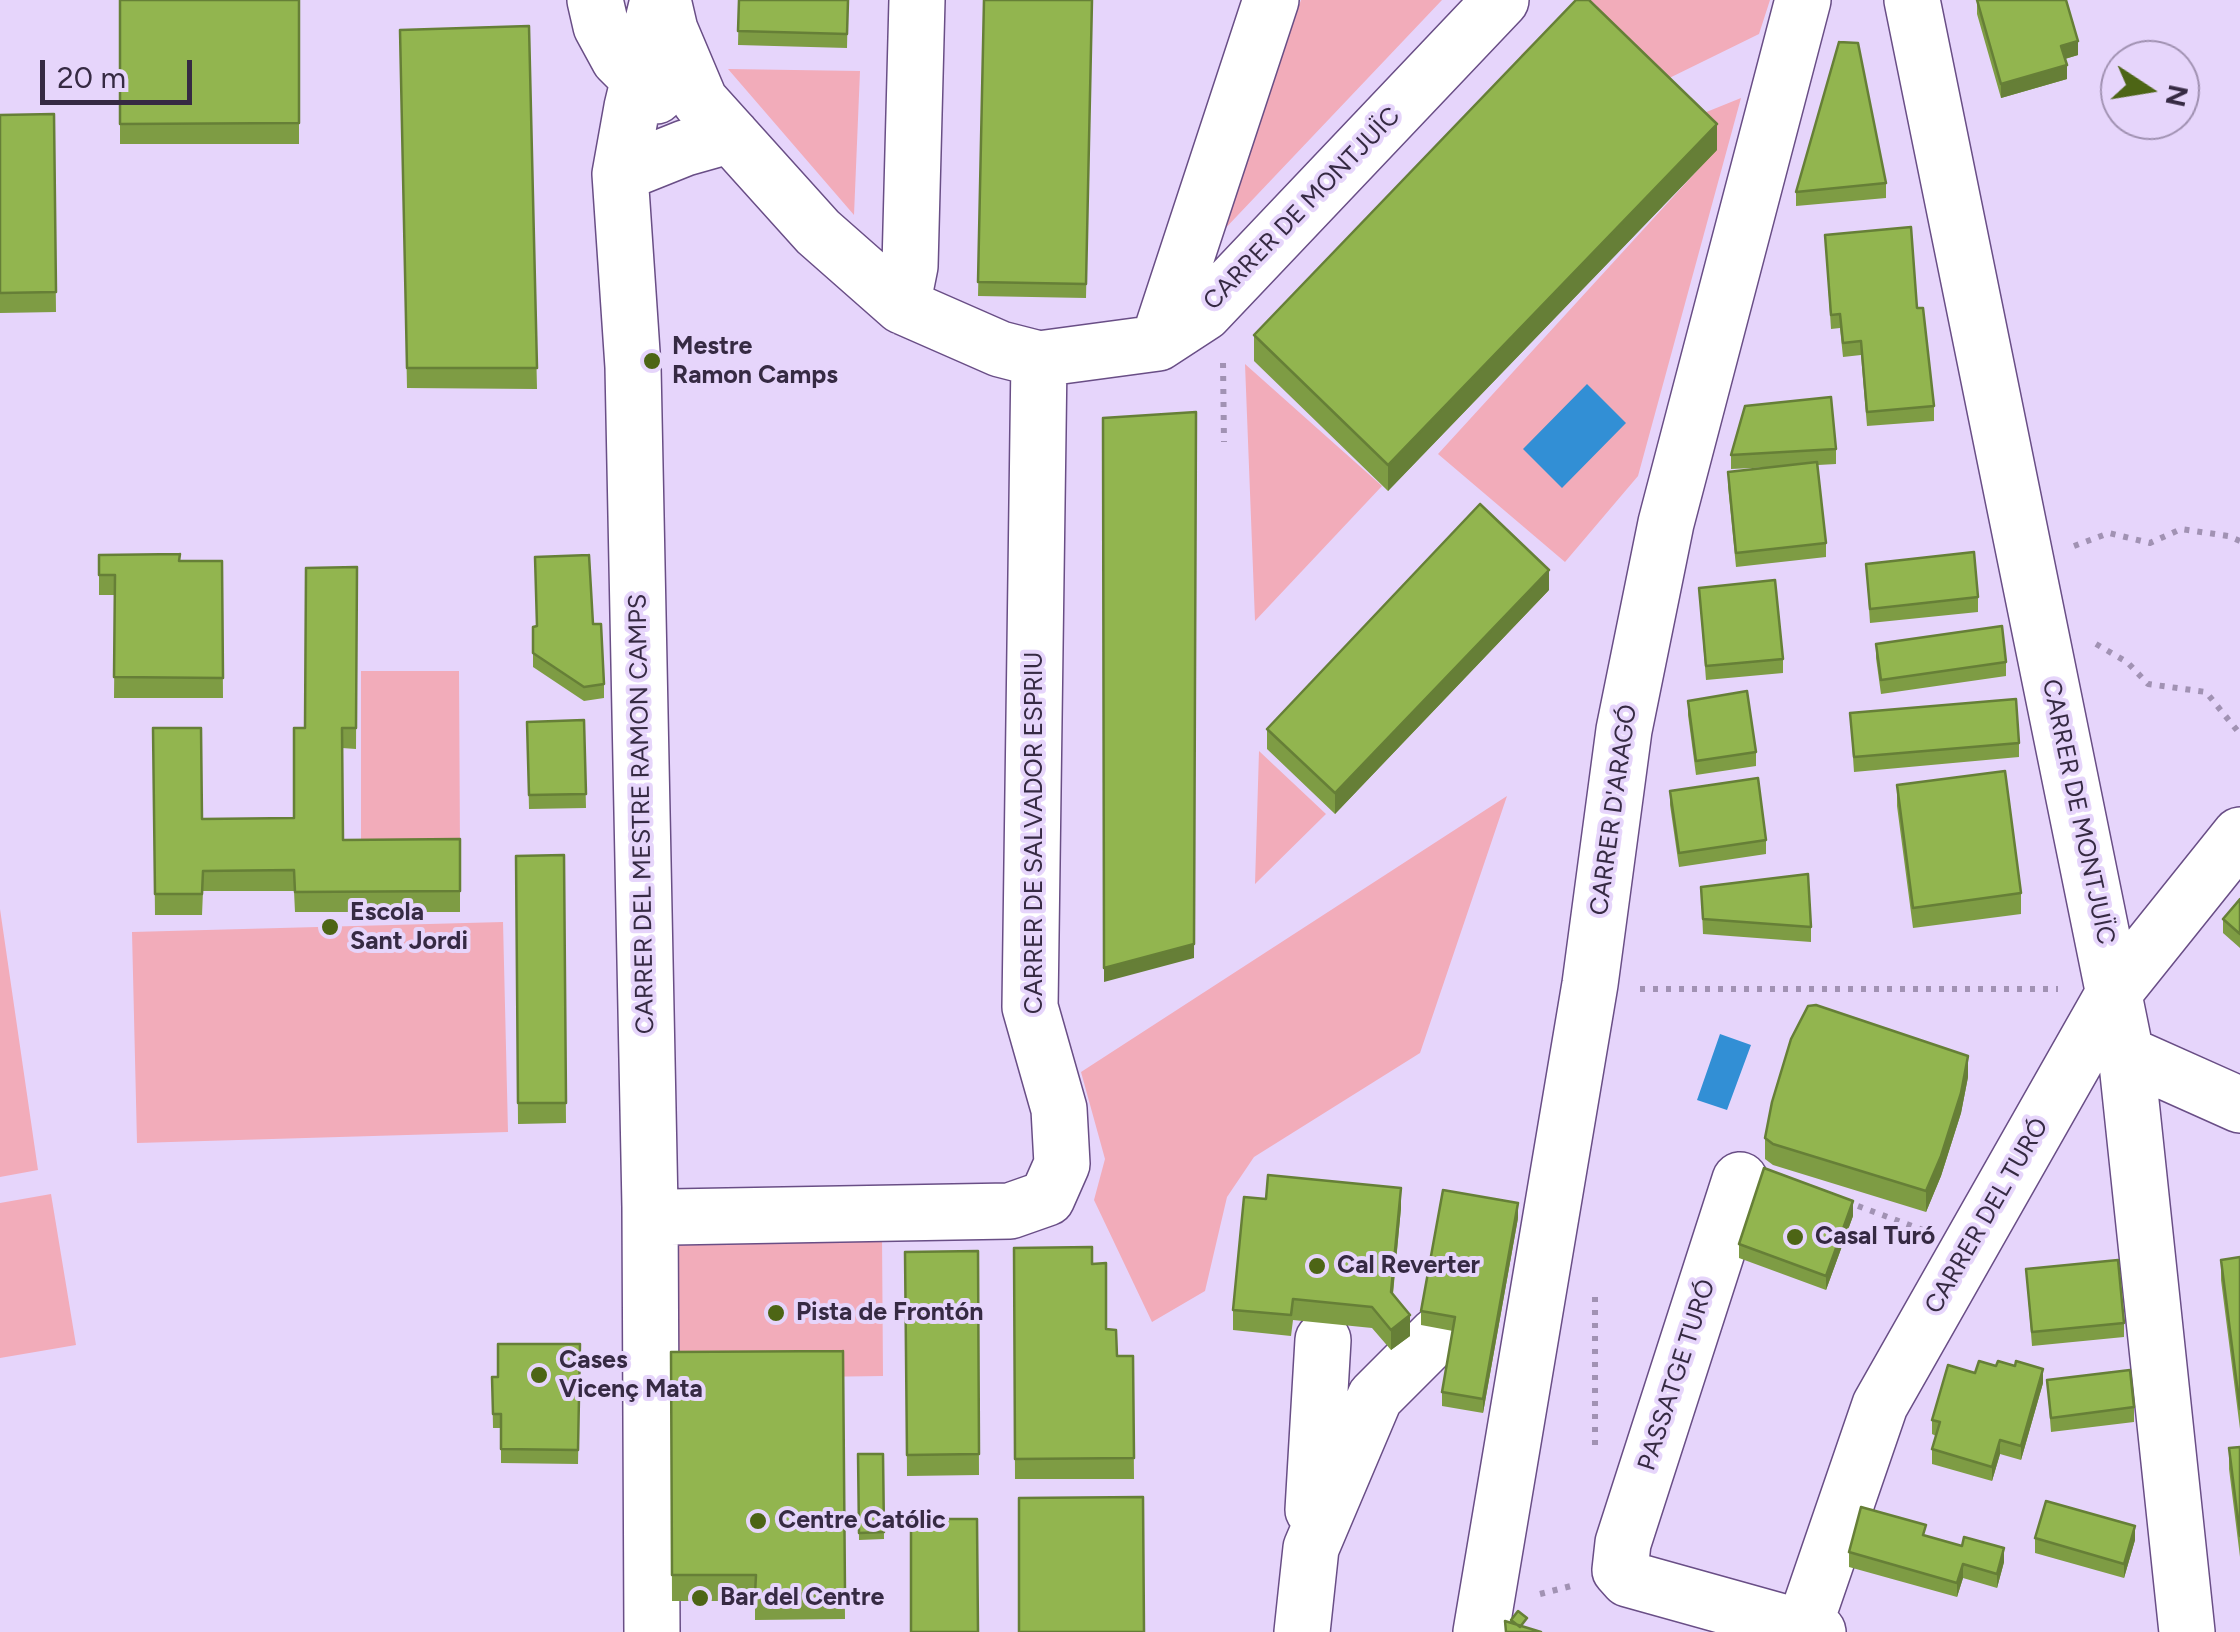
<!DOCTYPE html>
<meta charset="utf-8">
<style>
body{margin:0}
#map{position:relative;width:2240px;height:1632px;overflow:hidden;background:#e6d5fb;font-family:Figtree,sans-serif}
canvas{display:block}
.north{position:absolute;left:2100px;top:40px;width:100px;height:100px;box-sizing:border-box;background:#e6d5fb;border:2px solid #a091b1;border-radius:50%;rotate:102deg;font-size:28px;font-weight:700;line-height:40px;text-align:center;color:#362a43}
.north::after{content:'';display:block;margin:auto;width:35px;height:45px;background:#4d6515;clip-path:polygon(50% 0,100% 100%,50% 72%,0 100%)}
.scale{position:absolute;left:40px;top:60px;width:152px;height:45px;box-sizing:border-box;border:5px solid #362a43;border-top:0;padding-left:12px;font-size:30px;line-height:35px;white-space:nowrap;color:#362a43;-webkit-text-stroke:8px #e6d5fb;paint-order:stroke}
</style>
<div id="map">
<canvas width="2240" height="1632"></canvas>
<div class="north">N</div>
<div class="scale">20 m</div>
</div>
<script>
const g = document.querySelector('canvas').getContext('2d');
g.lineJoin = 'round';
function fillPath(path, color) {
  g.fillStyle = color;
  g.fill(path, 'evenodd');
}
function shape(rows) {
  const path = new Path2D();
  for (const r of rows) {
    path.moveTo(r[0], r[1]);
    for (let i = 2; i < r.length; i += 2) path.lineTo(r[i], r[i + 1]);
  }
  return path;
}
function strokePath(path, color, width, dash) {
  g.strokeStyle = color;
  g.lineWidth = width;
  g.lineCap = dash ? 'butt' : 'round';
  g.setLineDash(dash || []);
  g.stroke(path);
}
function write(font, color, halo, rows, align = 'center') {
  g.font = font + ' Figtree,sans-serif';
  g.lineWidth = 8;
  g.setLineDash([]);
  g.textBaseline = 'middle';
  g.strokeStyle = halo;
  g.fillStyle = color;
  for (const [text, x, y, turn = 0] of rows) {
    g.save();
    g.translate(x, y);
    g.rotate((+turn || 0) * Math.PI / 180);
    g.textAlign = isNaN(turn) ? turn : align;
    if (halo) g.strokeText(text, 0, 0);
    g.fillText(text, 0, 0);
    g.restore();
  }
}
fillPath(shape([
 [1301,0,1442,0,1219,235],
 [1578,0,1770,0,1759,34,1651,87,1523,82,1521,55],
 [728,69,860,71,854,215],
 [1741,98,1638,476,1565,562,1438,454,1716,150,1694,117],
 [1245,364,1382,486,1255,621],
 [361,671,459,671,460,851,361,851],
 [1259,751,1326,814,1255,884],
 [1507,796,1420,1053,1254,1157,1227,1197,1205,1291,1152,1322,1094,1200,1105,1159,1081,1072],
 [0,909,38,1170,0,1177],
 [503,922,508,1132,137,1143,132,932],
 [51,1194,76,1345,0,1358,0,1203],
 [882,1236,883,1376,671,1379,672,1240]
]), '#f2acba');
fillPath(shape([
 [1587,384,1626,423,1562,488,1523,449],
 [1720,1034,1751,1045,1727,1110,1697,1100]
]), '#328fd5');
const minor = shape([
 [595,0,601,26,619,59,656,96],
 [663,0,670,30,700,101,818,232,902,306,1000,349,1039,359,1158,343,1204,313,1501,0],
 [1912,0,2126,1054,2187,1632],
 [620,174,685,148,731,135],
 [902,306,910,266,917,0],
 [1158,343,1271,0],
 [2126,1054,2240,1105],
 [1740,1180,1623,1543,1620,1570,1628,1579,1818,1632],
 [650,1207,671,1217,1010,1211,1047,1198,1062,1164,1059,1109,1030,1007,1039,359],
 [1313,1510,1323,1340],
 [652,1632,650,1207,633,367,620,174,632,107,658,0],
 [1302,1632,1311,1548,1375,1397,1437,1335],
 [1481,1632,1590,984,1624,730,1666,523,1803,0],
 [1802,1632,1880,1405,2115,991,2240,835]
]);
strokePath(minor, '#694e86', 58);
strokePath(shape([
 [1223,363,1224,442],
 [2074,546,2109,533,2150,543,2181,529,2228,536,2240,541],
 [2096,644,2127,662,2148,684,2206,692,2240,734],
 [1640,989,2058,989],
 [1858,1206,1923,1230],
 [1595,1297,1595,1450],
 [1540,1594,1571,1586]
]), '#a192b3', 6, [5, 8]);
strokePath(minor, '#fff', 55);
fillPath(shape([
 [120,0,299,0,299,144,120,144],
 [739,0,848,0,847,48,738,45],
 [984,0,1092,0,1086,298,978,296],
 [1977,0,2078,55,2065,59,2067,79,2001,98,1977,14],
 [529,26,537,389,407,388,400,30],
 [54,114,56,312,0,313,0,115],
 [1717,150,1388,491,1254,361,1254,335],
 [1886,183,1886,198,1796,206,1796,192],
 [1825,235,1917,308,1934,406,1934,421,1867,426,1861,355,1843,357,1840,328,1831,329],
 [1836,449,1836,464,1818,465,1826,543,1826,557,1736,567,1728,486,1728,472,1774,467,1731,469,1731,455],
 [99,555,180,561,222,561,223,698,114,698,115,595,99,595],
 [1866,564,1978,597,1978,612,1870,623],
 [357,567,356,749,342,748,343,840,460,839,460,912,295,912,294,891,203,891,202,915,155,915,153,728,202,819,294,818,305,728],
 [1699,588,1783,659,1783,673,1706,680],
 [1549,590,1335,814,1267,749,1267,729],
 [593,624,604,684,604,698,584,701,533,667,533,627],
 [1876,644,2006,662,2006,676,1881,694,1876,658],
 [1688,701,1756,752,1756,766,1696,775,1688,715],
 [1850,713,2019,743,2019,757,1854,772],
 [584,720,586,808,529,809,527,722],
 [1897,785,2021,893,2021,914,1913,928,1897,806],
 [1670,791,1766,840,1766,854,1679,867,1670,805],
 [564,855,566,1123,518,1124,516,856],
 [1701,887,1811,927,1811,942,1703,934],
 [2240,899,2240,948,2223,933,2223,919],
 [1968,1077,1961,1113,1941,1176,1926,1212,1773,1165,1765,1159,1765,1138],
 [1401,1208,1393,1294,1410,1336,1391,1350,1372,1328,1293,1320,1291,1336,1233,1330,1233,1310],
 [1853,1216,1826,1290,1739,1258,1739,1244],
 [1518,1218,1483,1413,1442,1406,1442,1392,1453,1331,1421,1325,1421,1311],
 [1014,1248,1092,1264,1106,1329,1117,1356,1133,1356,1134,1479,1015,1479],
 [978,1251,979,1475,907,1476,905,1252],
 [2240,1257,2240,1429,2221,1280,2221,1260],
 [2026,1269,2124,1323,2124,1337,2032,1346],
 [580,1344,578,1464,501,1463,501,1428,493,1428,492,1377,498,1377],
 [843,1351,845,1619,755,1620,755,1601,672,1601,671,1352],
 [1975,1373,2043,1383,2021,1460,2000,1454,1992,1481,1932,1464,1932,1449,1936,1436,1932,1434,1932,1420],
 [2047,1380,2134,1407,2134,1422,2051,1432],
 [2240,1447,2240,1557,2229,1469,2229,1448],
 [858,1454,883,1454,884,1539,859,1540],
 [1926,1536,2004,1562,1997,1588,1963,1578,1957,1597,1849,1567,1849,1552],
 [2035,1538,2135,1540,2124,1578,2035,1553]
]), '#7e9c44');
fillPath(shape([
 [2078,41,2078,55,2061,60,2061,46],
 [2067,65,2067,79,2001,98,2001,84],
 [1717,124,1717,150,1388,491,1388,465],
 [1196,412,1194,958,1104,982,1104,968],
 [1549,570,1549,590,1335,814,1335,793],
 [1968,1056,1968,1077,1961,1113,1941,1176,1926,1212,1926,1191],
 [1401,1188,1401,1208,1391,1312,1391,1292],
 [1853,1201,1853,1216,1826,1290,1826,1276],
 [1518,1203,1518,1218,1483,1413,1483,1399],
 [1410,1315,1410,1336,1391,1350,1391,1330],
 [2043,1369,2043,1383,2021,1460,2021,1446],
 [2000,1440,2000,1454,1992,1481,1992,1467],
 [2135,1526,2135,1540,2124,1578,2124,1564],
 [2004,1548,2004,1562,1997,1588,1997,1574],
 [1963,1564,1963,1578,1957,1597,1957,1583]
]), '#667f37');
const building = shape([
 [120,0,299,0,299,123,120,124,120,0],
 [739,0,848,0,847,34,738,31,739,0],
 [984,0,1092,0,1086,284,978,282,984,0],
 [1576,0,1589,0,1717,124,1388,465,1254,335,1576,0],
 [1977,0,2066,0,2078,41,2061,46,2067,65,2001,84,1977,0],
 [529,26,537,368,407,368,400,30,529,26],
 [1839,42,1858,43,1886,183,1796,192,1839,42],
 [54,114,56,292,0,293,0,115,54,114],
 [1911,227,1917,308,1923,308,1934,406,1867,412,1861,341,1843,343,1840,314,1831,315,1825,235,1911,227],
 [1831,397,1836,449,1731,455,1745,406,1831,397],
 [1196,412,1194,944,1104,968,1103,418,1196,412],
 [1817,462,1826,543,1736,553,1728,472,1817,462],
 [1480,504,1549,570,1335,793,1267,729,1480,504],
 [1974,552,1978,597,1870,609,1866,564,1974,552],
 [180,554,179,561,222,561,223,678,114,677,115,575,99,575,99,555,180,554],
 [589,555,593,624,601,624,604,684,584,687,533,653,533,627,537,626,535,557,589,555],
 [357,567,356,728,342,728,343,840,460,839,460,891,295,892,294,870,203,871,202,894,155,894,153,728,201,728,202,819,294,818,294,728,305,728,306,568,357,567],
 [1775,580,1783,659,1706,666,1699,588,1775,580],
 [2002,626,2006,662,1881,680,1876,644,2002,626],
 [1747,691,1756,752,1696,761,1688,701,1747,691],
 [2016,699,2019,743,1854,757,1850,713,2016,699],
 [584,720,586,794,529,795,527,722,584,720],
 [2005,771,2021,893,1913,908,1897,785,2005,771],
 [1758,778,1766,840,1679,853,1670,791,1758,778],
 [564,855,566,1103,518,1103,516,856,564,855],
 [1808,874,1811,927,1703,919,1701,887,1808,874],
 [2240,899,2240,934,2223,919,2240,899],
 [1816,1005,1968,1056,1961,1093,1941,1156,1926,1191,1773,1144,1765,1138,1772,1102,1791,1039,1808,1006,1816,1005],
 [1764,1168,1853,1201,1826,1276,1739,1244,1764,1168],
 [1268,1175,1401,1188,1391,1292,1410,1315,1391,1330,1372,1307,1293,1299,1291,1315,1233,1310,1244,1197,1266,1199,1268,1175],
 [1443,1190,1518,1203,1483,1399,1442,1392,1455,1317,1421,1311,1443,1190],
 [1092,1247,1092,1264,1106,1263,1106,1329,1116,1330,1117,1356,1133,1356,1134,1458,1015,1459,1014,1248,1092,1247],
 [978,1251,979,1454,907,1455,905,1252,978,1251],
 [2240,1257,2240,1409,2221,1260,2240,1257],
 [2118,1260,2124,1323,2032,1332,2026,1269,2118,1260],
 [498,1344,580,1344,578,1450,501,1449,501,1414,493,1414,492,1377,498,1377,498,1344],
 [843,1351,845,1593,755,1594,756,1575,672,1575,671,1352,843,1351],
 [1979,1361,1996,1366,1998,1361,2015,1366,2016,1361,2043,1369,2021,1446,2000,1440,1992,1467,1932,1449,1940,1422,1932,1420,1948,1365,1975,1373,1979,1361],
 [2130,1370,2134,1407,2051,1418,2047,1380,2130,1370],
 [2240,1447,2240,1536,2229,1448,2240,1447],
 [858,1454,883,1454,884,1532,859,1533,858,1454],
 [1143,1497,1144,1632,1019,1632,1019,1498,1143,1497],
 [2046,1501,2135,1526,2124,1564,2035,1538,2046,1501],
 [1861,1507,1926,1525,1923,1535,1962,1546,1964,1537,2004,1548,1997,1574,1963,1564,1957,1583,1849,1552,1861,1507],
 [911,1519,977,1519,978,1632,911,1632,911,1519],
 [1518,1611,1527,1618,1520,1627,1511,1620,1518,1611],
 [1505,1621,1541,1632,1506,1632,1505,1621]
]);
fillPath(building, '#92b54f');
strokePath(building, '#667f37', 2.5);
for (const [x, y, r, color] of [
 [652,361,10,"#4d6515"],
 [330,927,10,"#4d6515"],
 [1795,1237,10,"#4d6515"],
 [1317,1266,10,"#4d6515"],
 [776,1313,10,"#4d6515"],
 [539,1375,10,"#4d6515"],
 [758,1521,10,"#4d6515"],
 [700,1598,10,"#4d6515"]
]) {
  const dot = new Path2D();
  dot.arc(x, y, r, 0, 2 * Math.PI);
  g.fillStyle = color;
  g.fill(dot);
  strokePath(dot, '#e6d5fb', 4);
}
write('25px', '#362a43', '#e6d5fb', [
 ["CARRER DE MONTJUÏC",1302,209,-46],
 ["CARRER D'ARAGÓ",1614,810,-82],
 ["CARRER DE MONTJUÏC",2078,812,78],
 ["CARRER DEL MESTRE RAMON CAMPS",642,814,-91],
 ["CARRER DE SALVADOR ESPRIU",1035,833,-90],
 ["CARRER DEL TURÓ",1987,1216,-60],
 ["PASSATGE TURÓ",1677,1375,-72]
]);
write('bold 25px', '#362a43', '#e6d5fb', [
 ["Mestre",672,347],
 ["Ramon Camps",672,376],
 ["Escola",350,913],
 ["Sant Jordi",350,942],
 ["Casal Turó",1815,1237],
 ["Cal Reverter",1337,1266],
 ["Pista de Frontón",796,1313],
 ["Cases",559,1361],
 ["Vicenç Mata",559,1390],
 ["Centre Católic",778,1521],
 ["Bar del Centre",720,1598]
], 'left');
</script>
